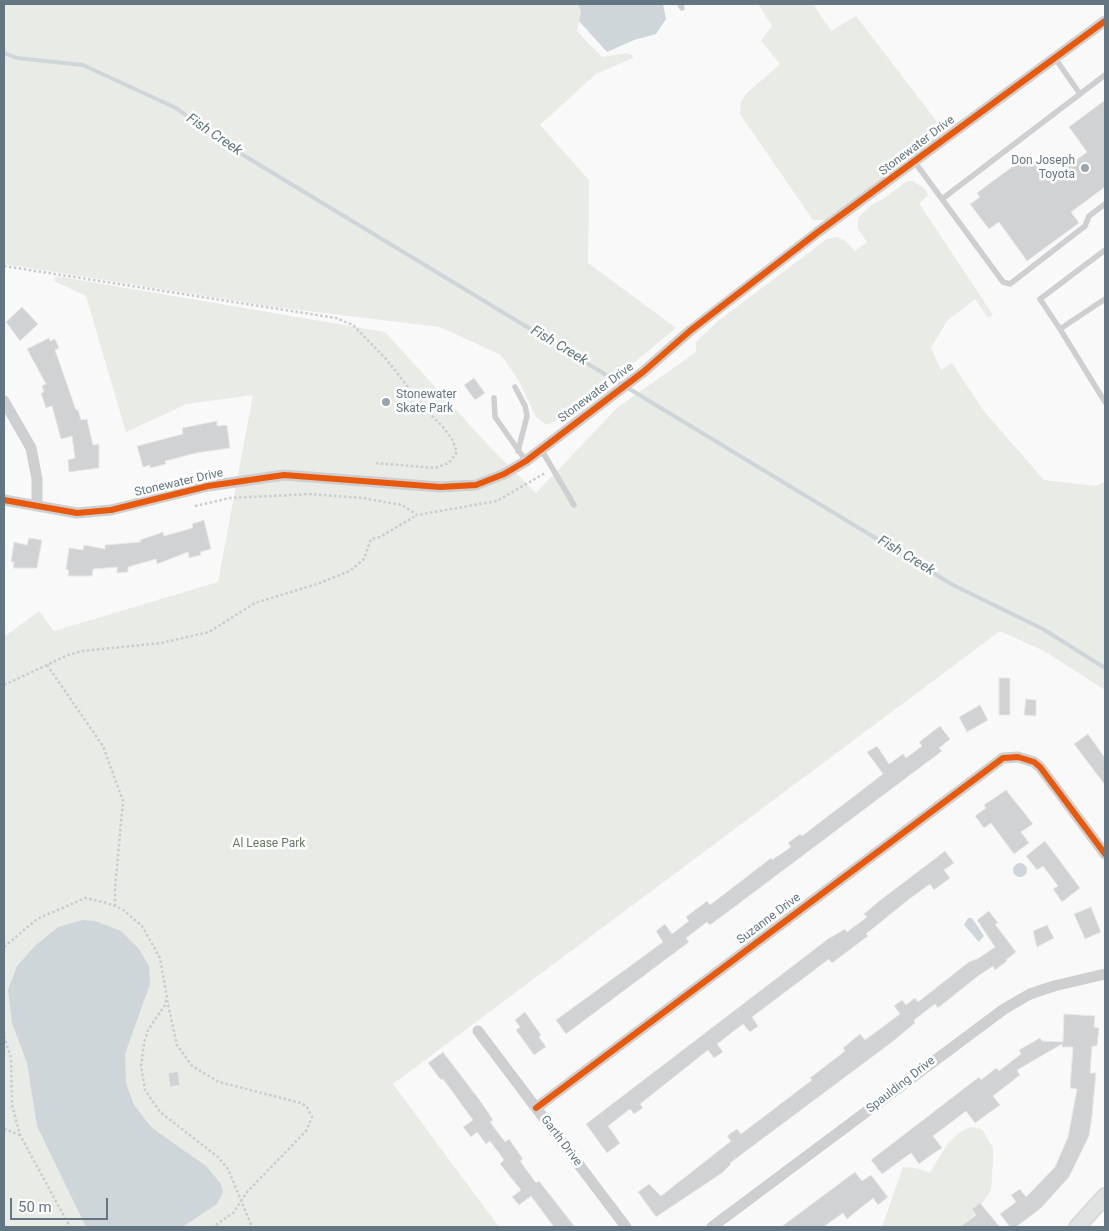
<!DOCTYPE html>
<style>
body{margin:0}
#map{position:relative;width:1109px;height:1231px;overflow:hidden;background:#f9f9f9;font-family:Roboto,sans-serif}
canvas{display:block}
.frame{position:absolute;inset:0;border:5px solid #657683;pointer-events:none}
.scale{position:absolute;left:10px;top:1198px;width:98px;height:22px;box-sizing:border-box;border:2px solid #657683;border-top:0;padding-left:6px;font-size:15px;line-height:18px;white-space:nowrap;color:#657683;-webkit-text-stroke:4px #fff;paint-order:stroke}
</style>
<div id="map">
<canvas width="1109" height="1231"></canvas>
<div class="frame"></div>
<div class="scale">50 m</div>
</div>
<script>
const g = document.querySelector('canvas').getContext('2d');
g.lineJoin = 'round';
function fillPath(path, color) {
  g.fillStyle = color;
  g.fill(path, 'evenodd');
}
function shape(rows) {
  const path = new Path2D();
  for (const r of rows) {
    if (r.length === 3) {
      path.moveTo(r[0] + r[2], r[1]);
      path.arc(r[0], r[1], r[2], 0, 2 * Math.PI);
      continue;
    }
    path.moveTo(r[0], r[1]);
    for (let i = 2; i < r.length; i += 2) path.lineTo(r[i], r[i + 1]);
  }
  return path;
}
function strokePath(path, color, width, dash) {
  g.strokeStyle = color;
  g.lineWidth = width;
  g.lineCap = dash ? 'butt' : 'round';
  g.setLineDash(dash || []);
  g.stroke(path);
}
function write(font, color, halo, rows, align = 'center') {
  g.font = font + ' Roboto,sans-serif';
  g.lineWidth = 5;
  g.setLineDash([]);
  g.textBaseline = 'middle';
  g.strokeStyle = halo;
  g.fillStyle = color;
  for (const [text, x, y, turn = 0] of rows) {
    g.save();
    g.translate(x, y);
    g.rotate((+turn || 0) * Math.PI / 180);
    g.textAlign = isNaN(turn) ? turn : align;
    if (halo) g.strokeText(text, 0, 0);
    g.fillText(text, 0, 0);
    g.restore();
  }
}
fillPath(shape([
 [4,4,578,4,581,12,577,31,595,50,602,57,627,53,632,55,633,58,596,74,540,125,589,180,588,263,676,328,570,415,546,425,536,417,519,381,501,355,440,327,275,307,4,264],
 [758,4,813,4,831,31,856,16,941,127,947,123,949,129,825,220,813,220,740,114,741,102,746,94,780,64,761,41,772,26],
 [907,181,913,181,926,190,928,196,919,203,993,315,988,318,975,299,947,321,931,348,941,370,952,363,983,410,1044,480,1096,486,1105,482,1105,690,1044,651,1000,631,393,1084,499,1227,4,1227,4,637,39,611,54,631,218,582,253,395,187,404,126,432,86,296,54,281,56,276,385,332,489,446,536,493,618,407,696,352,696,342,718,321,827,239,836,237,846,241,855,251,867,242,858,229,858,218,871,205,883,199],
 [970,1127,982,1129,993,1148,993,1163,991,1190,966,1227,882,1227,903,1167,915,1168,930,1173,948,1143,959,1133]
]), '#e8ebe6');
fillPath(shape([
 [578,4,663,4,666,19,656,34,634,40,607,52,579,21,581,12],
 [1020,870,7],
 [968,918,972,918,984,936,979,942,964,925],
 [83,920,95,921,121,931,139,949,149,966,150,984,125,1054,126,1083,134,1105,152,1128,206,1166,221,1184,223,1192,217,1204,182,1227,86,1227,37,1126,27,1063,12,1023,8,990,17,966,36,945,58,927]
]), '#ced6d9');
strokePath(shape([
 [4,53,17,58,83,65,176,108,230,147,953,585,1043,629,1105,668]
]), '#ced6d9', 4);
const building = shape([
 [1105,100,1105,187,1071,212,1079,223,1027,261,999,222,989,229,970,204,980,197,977,193,1028,155,1048,181,1087,152,1069,127,1105,100],
 [22,307,38,324,20,341,6,322,22,307],
 [49,338,50,341,55,339,59,348,55,350,76,410,78,410,81,420,87,419,93,445,99,444,99,468,69,472,68,460,75,458,72,436,61,439,52,406,46,408,41,393,44,392,42,386,46,384,27,349,49,338],
 [474,378,485,393,475,400,464,385,474,378],
 [217,421,217,426,227,425,230,448,196,453,165,461,166,464,150,468,150,465,143,467,137,446,183,434,182,428,217,421],
 [204,520,211,549,200,552,201,555,189,558,188,552,157,564,156,559,128,567,128,572,117,573,117,567,93,569,92,576,68,576,69,570,66,570,69,548,83,550,84,545,105,549,105,545,141,542,140,540,163,532,164,536,193,528,192,524,204,520],
 [29,538,42,540,37,568,13,568,14,562,11,562,14,542,27,545,29,538],
 [999,678,1010,678,1010,715,999,715,999,678],
 [1026,699,1036,700,1036,716,1024,715,1026,699],
 [980,705,988,720,967,732,959,717,980,705],
 [940,726,950,739,939,748,942,751,733,908,710,925,707,922,686,938,689,942,566,1034,556,1020,663,942,656,931,665,924,672,934,689,921,686,917,707,901,710,905,771,858,772,860,791,847,788,843,800,834,802,836,883,774,867,752,877,746,889,764,903,754,906,758,922,746,919,742,940,726],
 [1088,734,1105,758,1105,785,1074,744,1088,734],
 [1006,790,1033,824,1021,832,1029,843,1014,854,991,823,984,828,975,816,986,808,984,805,1006,790],
 [1045,841,1080,888,1062,902,1053,889,1058,886,1043,866,1037,870,1026,856,1045,841],
 [945,851,954,863,944,870,950,878,934,890,930,884,908,900,866,934,868,936,832,963,829,959,752,1017,758,1026,750,1032,743,1024,717,1044,723,1052,714,1058,708,1050,640,1104,643,1108,634,1114,630,1109,608,1126,620,1143,607,1153,586,1124,828,939,845,929,847,932,867,917,864,914,878,902,945,851],
 [1091,907,1101,932,1085,939,1074,914,1091,907],
 [989,911,998,923,995,924,1016,952,1006,960,1007,961,995,970,993,966,978,976,938,1008,935,1004,914,1020,915,1023,892,1042,730,1163,731,1164,722,1173,656,1217,638,1192,649,1184,661,1196,731,1141,727,1136,737,1129,741,1134,812,1080,810,1078,845,1051,843,1048,860,1034,865,1040,900,1014,894,1006,902,1000,906,1005,915,998,918,1002,969,962,979,958,995,947,977,920,989,911],
 [1047,925,1054,938,1037,947,1033,931,1047,925],
 [525,1012,541,1035,539,1037,546,1047,534,1055,516,1030,520,1027,515,1020,525,1012],
 [1064,1014,1095,1016,1094,1027,1099,1028,1097,1046,1092,1046,1090,1073,1096,1073,1092,1116,1089,1136,1069,1177,1041,1208,1016,1227,1010,1227,1000,1214,1016,1202,1011,1195,1020,1189,1026,1197,1055,1167,1068,1137,1077,1089,1070,1088,1073,1047,1062,1047,1062,1044,1017,1070,1020,1075,993,1096,1000,1105,975,1123,966,1111,933,1136,942,1148,931,1155,919,1164,911,1153,882,1174,871,1160,979,1077,981,1080,996,1068,999,1071,1021,1054,1019,1050,1040,1038,1042,1041,1063,1042,1064,1014],
 [443,1052,481,1102,493,1120,490,1122,505,1142,509,1139,523,1159,520,1161,536,1183,539,1181,575,1227,554,1227,531,1196,519,1205,512,1197,521,1190,500,1164,504,1160,490,1141,486,1144,477,1132,471,1137,463,1127,473,1120,443,1079,441,1080,428,1063,443,1052],
 [178,1071,180,1085,170,1087,168,1073,178,1071],
 [855,1172,862,1181,871,1175,888,1197,878,1205,873,1198,847,1219,843,1213,823,1227,781,1227,855,1172],
 [980,1203,1000,1227,960,1227,976,1215,972,1209,980,1203]
]);
fillPath(building, '#d0d2d3');
strokePath(building, '#e8e8e8', 1);
const secondary = shape([
 [1077,1227,1105,1196]
]);
strokePath(secondary, '#d5d6d7', 18);
strokePath(shape([
 [4,266,336,318,353,325,387,360,423,407,443,427,452,439,457,452,449,463,435,468,375,463],
 [195,506,230,498,309,494,363,498,402,505,417,515,497,501,545,473],
 [47,665,103,746,123,801,115,889,115,906],
 [4,685,68,655,83,651,161,643,209,632,255,603,317,584,350,571,364,559,371,539,380,537,417,515],
 [4,947,37,919,85,898,107,903,122,909,142,926,160,958,167,998,165,1005,148,1030,144,1043,141,1066,145,1090,160,1112,218,1157,228,1169,252,1227],
 [167,1000,177,1045,192,1066,219,1082,301,1103,307,1107,312,1117,306,1131,248,1191,233,1213,213,1227],
 [4,1036,11,1058,12,1105,20,1135,70,1227],
 [4,1129,20,1135]
]), '#cbcccd', 2.5, [2.5, 2.5]);
strokePath(shape([
 [680,4,682,8],
 [1055,58,1080,94],
 [914,161,1003,282,1010,284,1085,226,1089,216,1105,204],
 [942,199,1105,75],
 [1105,250,1040,299,1060,329,1105,299],
 [1060,329,1105,402],
 [515,387,525,406,527,416,518,451],
 [494,398,495,417,526,461],
 [541,449,574,505]
]), '#cecfd0', 5.5);
strokePath(shape([
 [4,401,31,448,37,479,37,506],
 [4,500,77,513,111,510,208,486,284,475,440,487,476,485,504,474,526,461,643,372,691,330,818,232,1105,21],
 [478,1031,626,1227],
 [536,1108,1003,758,1018,757,1034,762,1040,767,1105,854],
 [712,1227,1004,1009,1030,994,1054,986,1105,974]
]), '#cecfd0', 11);
strokePath(secondary, '#e1e2e2', 15);
strokePath(shape([
 [4,500,77,513,111,510,208,486,284,475,440,487,476,485,504,474,526,461,643,372,691,330,818,232,1105,21],
 [536,1108,1003,758,1018,757,1034,762,1040,767,1105,854]
]), '#e8590c', 6);
for (const [x, y, r, color] of [
 [1085,168,5,"#99a4ac"],
 [386,402,5,"#99a4ac"]
]) {
  const dot = new Path2D();
  dot.arc(x, y, r, 0, 2 * Math.PI);
  g.fillStyle = color;
  g.fill(dot);
  strokePath(dot, '#fff', 2);
}
write('12px', '#657683', '#fff', [
 ["Stonewater Drive",917,146,-37],
 ["Stonewater Drive",596,393,-37],
 ["Stonewater Drive",179,483,-13],
 ["Suzanne Drive",769,919,-37],
 ["Spaulding Drive",901,1085,-38],
 ["Garth Drive",561,1141,53]
]);
write('12px', '#657683', '#fff', [
 ["Don Joseph",1075,161],
 ["Toyota",1075,175],
 ["Stonewater",396,395,"left"],
 ["Skate Park",396,409,"left"]
], 'right');
write('12px', '#687a64', '#fff', [
 ["Al Lease Park",269,844]
]);
write('italic 14px', '#60757c', '#fff', [
 ["Fish Creek",214,135,34],
 ["Fish Creek",559,346,31],
 ["Fish Creek",906,556,31]
]);
</script>
